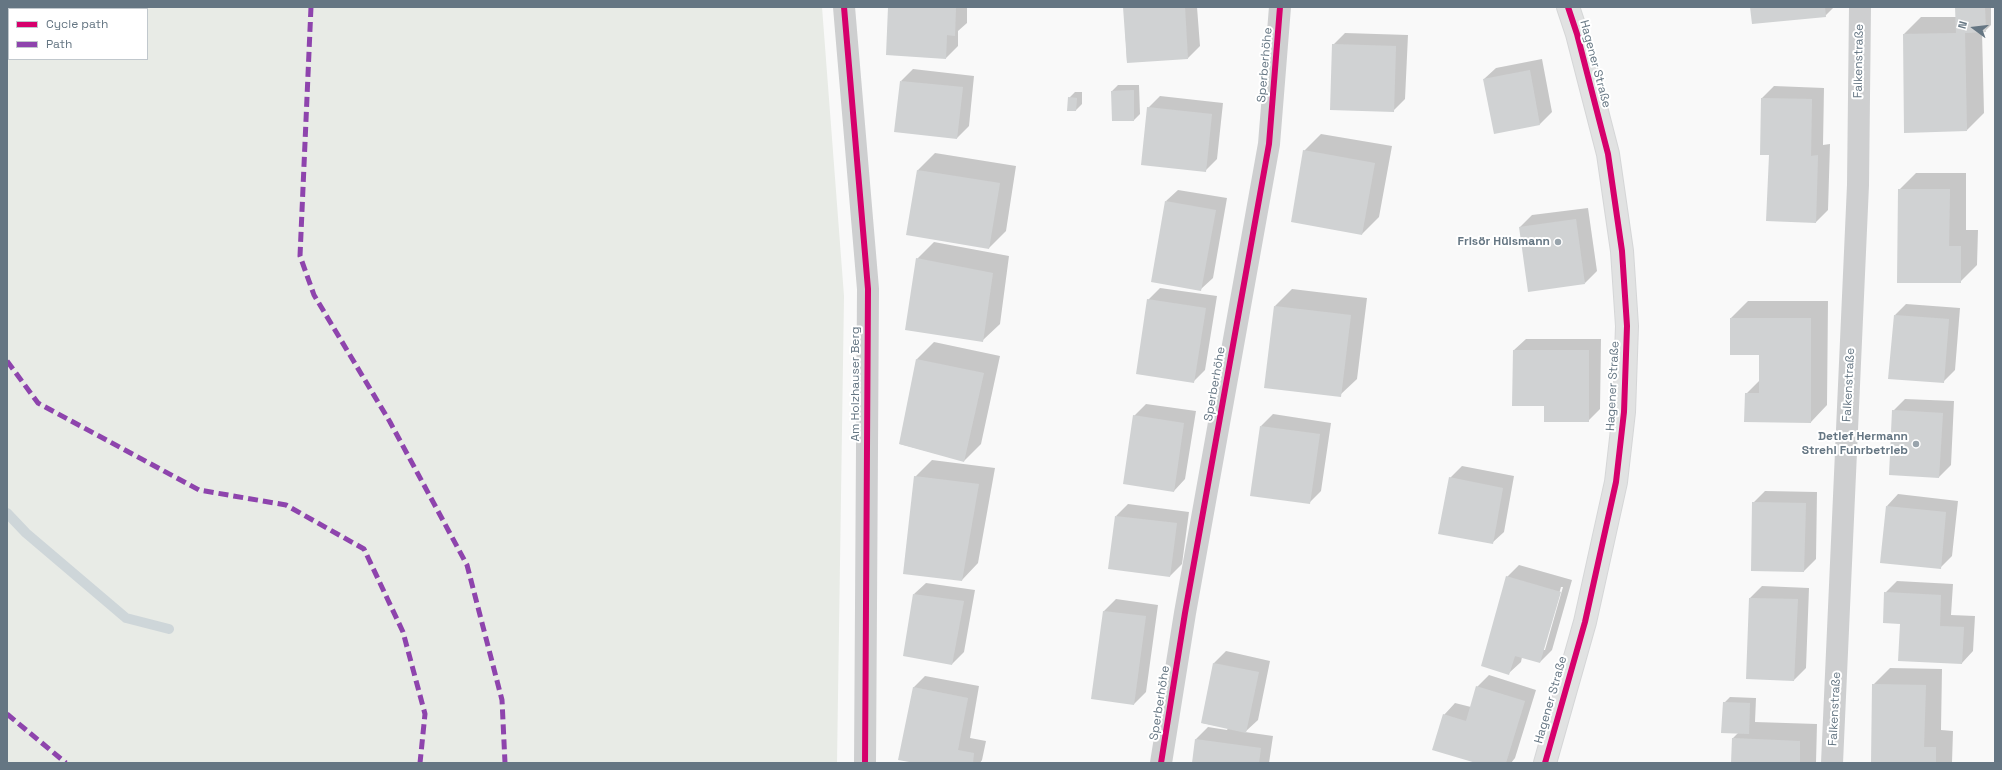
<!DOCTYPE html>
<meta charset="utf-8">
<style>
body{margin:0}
#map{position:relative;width:2002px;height:770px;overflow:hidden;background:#f9f9f9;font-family:"Space Grotesk",sans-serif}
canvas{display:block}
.frame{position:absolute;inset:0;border:8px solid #657683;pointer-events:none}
.legend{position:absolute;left:8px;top:8px;width:140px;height:52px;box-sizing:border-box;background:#fff;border:1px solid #c1c8cd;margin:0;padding:5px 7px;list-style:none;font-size:12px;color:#657683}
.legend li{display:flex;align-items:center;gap:8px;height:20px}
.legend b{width:20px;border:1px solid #c1c8cd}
.north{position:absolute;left:1954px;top:8px;width:40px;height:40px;-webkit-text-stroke:3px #fff;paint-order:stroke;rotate:285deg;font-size:11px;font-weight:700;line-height:16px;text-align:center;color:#657683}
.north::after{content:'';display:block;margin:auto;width:14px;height:18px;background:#657683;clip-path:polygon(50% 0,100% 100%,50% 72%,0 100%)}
</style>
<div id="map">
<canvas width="2002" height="770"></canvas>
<div class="frame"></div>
<ul class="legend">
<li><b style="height:5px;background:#d6006c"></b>Cycle path</li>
<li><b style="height:5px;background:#8e44ad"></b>Path</li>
</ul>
<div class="north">N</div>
</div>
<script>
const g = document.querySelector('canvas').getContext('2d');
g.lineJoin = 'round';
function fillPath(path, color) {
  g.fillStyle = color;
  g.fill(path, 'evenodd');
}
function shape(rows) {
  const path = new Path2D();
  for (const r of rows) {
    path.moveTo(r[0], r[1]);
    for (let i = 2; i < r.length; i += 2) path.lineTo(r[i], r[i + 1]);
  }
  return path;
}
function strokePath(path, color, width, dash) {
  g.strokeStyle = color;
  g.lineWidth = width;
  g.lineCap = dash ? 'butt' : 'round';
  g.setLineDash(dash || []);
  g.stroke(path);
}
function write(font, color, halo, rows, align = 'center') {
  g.font = font + ' "Space Grotesk",sans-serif';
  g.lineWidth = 4;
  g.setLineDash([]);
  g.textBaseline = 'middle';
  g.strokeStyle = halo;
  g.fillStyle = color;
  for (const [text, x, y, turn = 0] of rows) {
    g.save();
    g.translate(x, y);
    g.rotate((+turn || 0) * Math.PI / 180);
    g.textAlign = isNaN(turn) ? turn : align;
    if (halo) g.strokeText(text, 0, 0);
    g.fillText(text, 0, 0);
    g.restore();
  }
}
fillPath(shape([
 [7,7,822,7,844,296,837,763,7,763],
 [9,9,147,9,147,59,9,59]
]), '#e8ebe6');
fillPath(shape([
 [889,7,967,7,967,23,958,31,958,46,946,58],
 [1124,7,1197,7,1200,46,1188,58,1127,62],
 [1751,7,1834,7,1825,16],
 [1956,7,1991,7,1991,25,1985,31,1982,31,1984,113,1967,130,1904,34,1921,17,1956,17],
 [1345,33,1408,35,1405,99,1393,111,1333,45],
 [1542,59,1552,112,1540,124,1495,133,1484,79,1496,68],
 [913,69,974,76,969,126,957,138,901,81],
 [1118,85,1139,85,1140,114,1134,120,1112,91],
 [1774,86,1824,88,1823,145,1830,144,1828,210,1816,222,1770,154,1762,98],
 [1075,92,1082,92,1082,104,1076,110,1069,98],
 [1160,96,1223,103,1217,159,1205,171,1148,108],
 [1321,134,1392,146,1379,217,1362,234,1304,151],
 [935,153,1016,166,1006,231,989,248,907,234,918,170],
 [1916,173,1966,173,1966,230,1978,230,1977,265,1960,282,1899,190],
 [1178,190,1227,198,1213,278,1201,289,1166,201],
 [1588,208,1597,271,1585,283,1520,227,1532,215],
 [934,242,1009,256,1000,324,983,340,917,259],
 [1160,288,1217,296,1205,370,1193,382,1148,300],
 [1292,289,1367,298,1357,379,1340,395,1275,306],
 [1748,301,1828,301,1827,405,1811,422,1746,394,1760,380,1760,354,1731,318],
 [1906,304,1960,308,1955,370,1943,382,1895,315],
 [1526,339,1601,339,1600,409,1588,421,1545,405,1514,350],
 [934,342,1000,356,981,444,964,461,900,444,917,359],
 [1905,399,1954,401,1951,465,1939,477,1893,411],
 [1146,404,1196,411,1185,479,1174,491,1134,416],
 [1273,414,1331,423,1321,491,1309,503,1261,426],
 [932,460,995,468,978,563,962,580,915,477],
 [1462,466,1514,476,1504,532,1492,543,1450,478],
 [1765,491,1817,492,1816,559,1804,571,1753,503],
 [1898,494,1958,501,1952,556,1940,568,1887,506],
 [1128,504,1189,512,1182,564,1170,576,1116,516],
 [1519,565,1572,580,1552,650,1540,662,1522,657,1521,662,1509,673,1507,577],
 [1561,587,1563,587,1545,650,1543,650],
 [1897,581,1953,584,1951,615,1975,616,1973,651,1962,663,1901,623,1885,593],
 [926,583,975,590,964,652,952,664,914,594],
 [1762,586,1809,588,1806,668,1794,680,1750,598],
 [1116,599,1158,605,1146,692,1134,704,1104,611],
 [1226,651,1270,661,1258,720,1245,732,1273,736,1269,763,1193,763,1196,739,1208,727,1227,730,1228,728,1202,723,1214,663],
 [1890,668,1942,669,1941,730,1953,731,1952,763,1872,763,1873,685],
 [1489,675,1536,690,1515,758,1511,763,1480,763,1444,715,1455,703,1471,707,1477,687],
 [925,676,979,686,970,738,986,741,982,760,980,763,921,763,913,688],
 [1730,697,1756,698,1755,722,1817,724,1816,763,1732,763,1733,738,1739,732,1724,703]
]), '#0003');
strokePath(shape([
 [7,513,26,533,126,618,169,629]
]), '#ced6d9', 10);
fillPath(shape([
 [888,7,956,7,955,36,947,35,946,59,886,55],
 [1123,7,1185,7,1188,59,1127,63],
 [1750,7,1825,7,1826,17,1752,24],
 [1955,7,1985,7,1986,32,1965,33,1967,131,1904,133,1903,34,1956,33],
 [1332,44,1396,46,1394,112,1330,110],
 [1530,70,1540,125,1494,134,1483,79],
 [900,81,963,87,957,139,894,132],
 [1134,90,1134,121,1112,121,1111,91],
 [1068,97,1077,98,1076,111,1067,111],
 [1761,98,1812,99,1811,156,1818,155,1816,223,1766,221,1769,155,1760,155],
 [1147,107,1212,114,1206,172,1141,165],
 [1303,150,1375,163,1362,235,1291,222],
 [917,170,1000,183,989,249,906,235],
 [1898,189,1950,189,1949,246,1961,246,1961,283,1897,283],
 [1165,201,1216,210,1201,291,1151,282],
 [1576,219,1585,284,1528,292,1519,227],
 [916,258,993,273,983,342,905,330],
 [1147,299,1206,308,1194,383,1136,374],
 [1274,306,1351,315,1341,397,1264,388],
 [1894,315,1949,319,1944,383,1888,379],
 [1730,318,1811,318,1811,423,1744,422,1745,393,1759,393,1759,355,1730,355],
 [1513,350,1589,350,1589,422,1544,422,1544,406,1512,406],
 [916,359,984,373,964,462,899,444],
 [1892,410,1943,413,1939,478,1889,475],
 [1133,415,1184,423,1174,492,1123,484],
 [1260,426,1320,434,1310,504,1250,496],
 [914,476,979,484,962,581,903,574],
 [1449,477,1503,488,1493,544,1438,534],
 [1752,502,1806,503,1804,572,1751,571],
 [1886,506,1946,512,1941,569,1880,563],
 [1115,516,1177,523,1170,577,1108,569],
 [1506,576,1561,592,1540,663,1515,656,1509,675,1481,666],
 [1884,592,1941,595,1940,626,1964,627,1962,664,1898,661,1900,624,1883,623],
 [913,594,964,601,952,665,903,656],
 [1749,598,1798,599,1794,681,1746,679],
 [1103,611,1146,616,1134,705,1091,699],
 [1213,663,1259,672,1246,733,1201,723],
 [1872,684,1926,685,1924,747,1936,747,1936,763,1871,763],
 [1476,686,1525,701,1506,763,1476,763,1432,750,1443,714,1466,721],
 [913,687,968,698,958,750,974,753,973,763,915,763,898,760],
 [1723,702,1750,703,1749,734,1721,733],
 [1732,738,1800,741,1800,763,1731,763],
 [1195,739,1261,748,1259,763,1192,763]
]), '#d0d2d3');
const secondary = shape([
 [1545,763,1585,622,1616,482,1624,412,1627,326,1622,251,1608,154,1577,34,1568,7]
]);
strokePath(secondary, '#d5d6d7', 24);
strokePath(shape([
 [844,7,868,289,865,763],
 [1161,763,1185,613,1269,144,1280,7],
 [1832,763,1858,185,1860,7]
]), '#cecfd0', 22);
strokePath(secondary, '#e1e2e2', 22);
strokePath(shape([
 [311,7,300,256,314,295,390,422,467,565,502,700,505,763],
 [7,361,38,403,199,490,286,505,364,549,403,632,425,714,420,763],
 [7,714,66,763]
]), '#8e44ad', 5, [10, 5]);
strokePath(shape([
 [844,7,868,289,865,763],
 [1161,763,1185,613,1269,144,1280,7],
 [1545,763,1585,622,1616,482,1624,412,1627,326,1622,251,1608,154,1577,34,1568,7]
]), '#d6006c', 6);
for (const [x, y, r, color] of [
 [1558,242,4,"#99a4ac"],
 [1916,444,4,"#99a4ac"]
]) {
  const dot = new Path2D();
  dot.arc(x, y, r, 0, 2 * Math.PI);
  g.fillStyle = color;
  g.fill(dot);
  strokePath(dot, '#fff', 1.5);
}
write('12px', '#657683', '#fff', [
 ["Falkenstraße",1859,61,-89],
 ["Hagener Straße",1595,64,75],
 ["Sperberhöhe",1265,65,-85],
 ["Am Holzhauser Berg",856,384,-90],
 ["Sperberhöhe",1215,384,-80],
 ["Falkenstraße",1849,385,-87],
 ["Hagener Straße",1613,386,-87],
 ["Hagener Straße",1551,700,-74],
 ["Sperberhöhe",1160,703,-81],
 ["Falkenstraße",1835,709,-87]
]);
write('bold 12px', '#657683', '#fff', [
 ["Frisör Hülsmann",1550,242],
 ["Detlef Hermann",1908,437],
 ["Strehl Fuhrbetrieb",1908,451]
], 'right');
</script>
